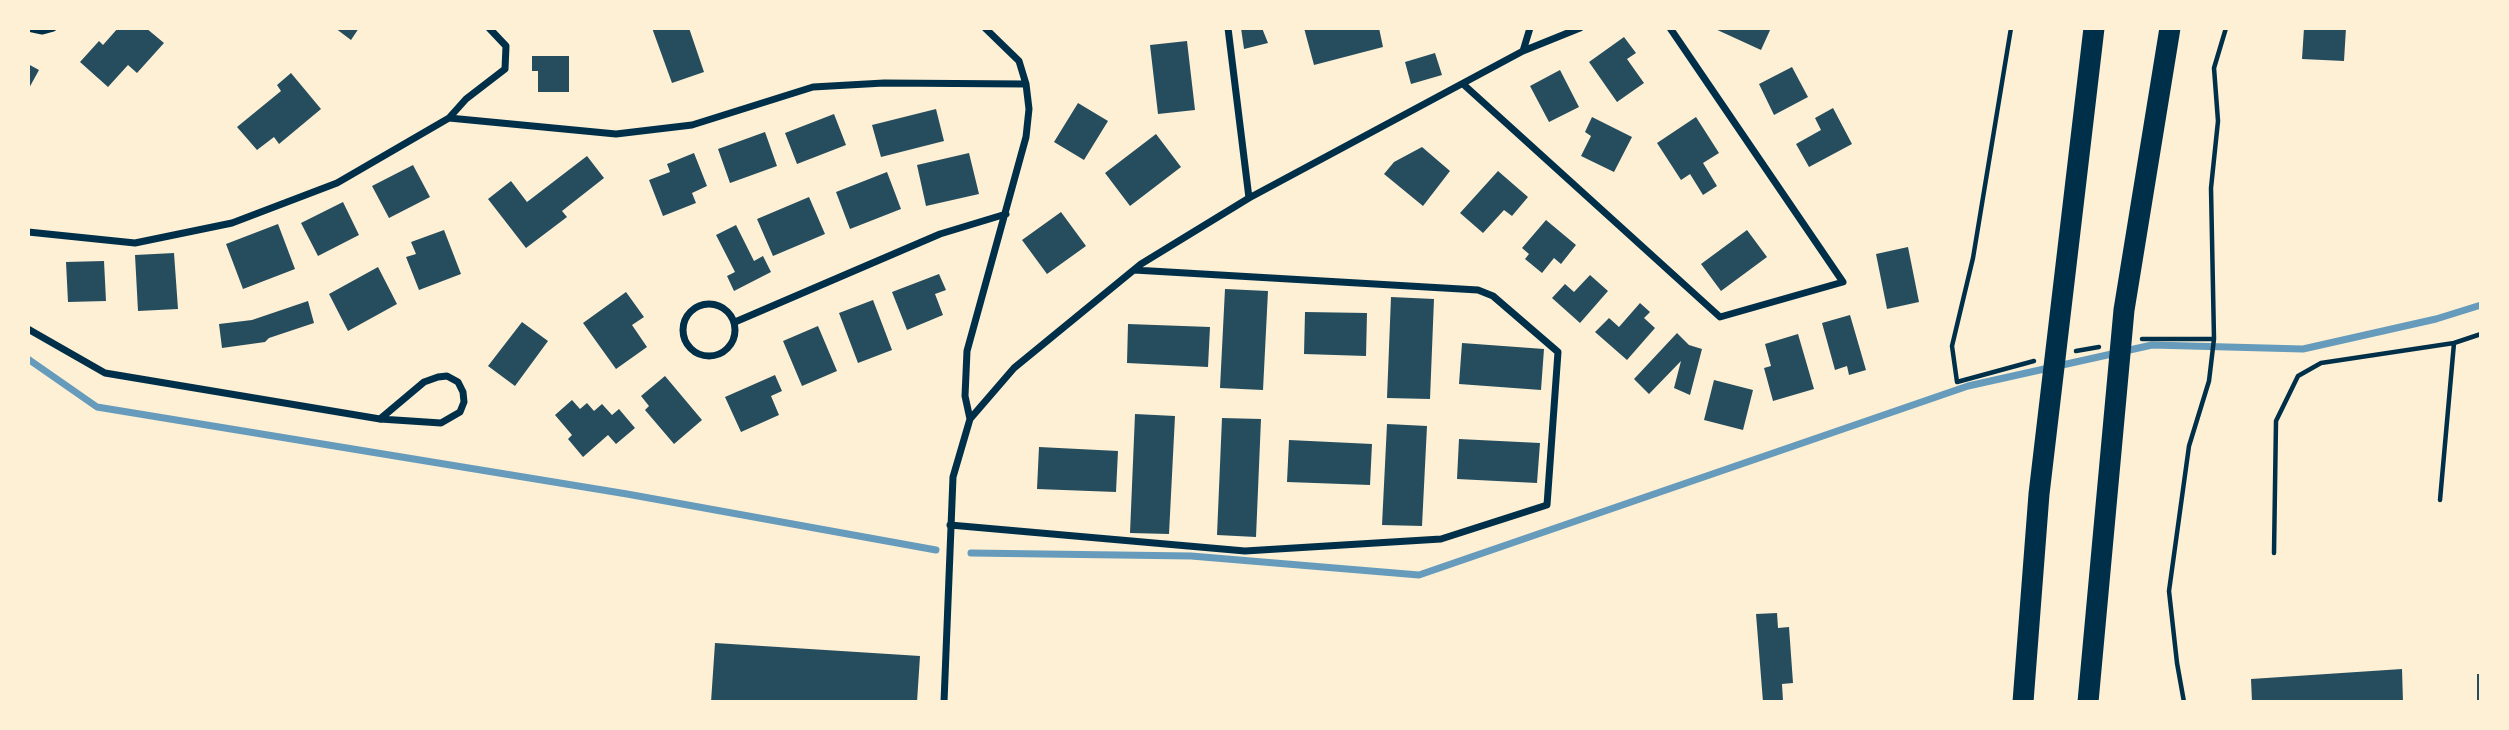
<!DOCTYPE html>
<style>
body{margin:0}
#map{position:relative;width:2509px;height:730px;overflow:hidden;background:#fdf0d5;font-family:"Roboto Condensed",sans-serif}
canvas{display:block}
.frame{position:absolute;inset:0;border:30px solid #fdf0d5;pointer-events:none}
</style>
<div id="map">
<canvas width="2509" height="730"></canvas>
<div class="frame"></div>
</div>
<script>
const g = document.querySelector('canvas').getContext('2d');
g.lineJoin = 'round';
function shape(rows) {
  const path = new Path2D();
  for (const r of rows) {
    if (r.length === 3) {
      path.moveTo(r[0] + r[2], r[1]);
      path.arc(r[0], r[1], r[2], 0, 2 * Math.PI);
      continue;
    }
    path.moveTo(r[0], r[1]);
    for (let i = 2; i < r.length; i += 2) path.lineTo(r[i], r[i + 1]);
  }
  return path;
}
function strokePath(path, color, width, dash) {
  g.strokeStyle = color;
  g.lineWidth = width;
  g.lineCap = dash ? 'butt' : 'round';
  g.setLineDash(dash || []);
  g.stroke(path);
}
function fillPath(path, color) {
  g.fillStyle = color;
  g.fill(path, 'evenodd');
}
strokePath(shape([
 [28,359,97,407,627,494,936,550],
 [971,553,1191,556,1419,575,1968,386,2152,345,2303,349,2436,319,2481,305]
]), '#669bbc', 7);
fillPath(shape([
 [118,28,146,28,164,43,137,73,128,65,108,87,80,62,99,41,103,45],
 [335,28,359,28,351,40],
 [652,28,689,28,704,72,672,83],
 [1241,28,1262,28,1268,43,1244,49],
 [1304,28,1379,28,1383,47,1314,65],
 [1713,28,1771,28,1761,50],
 [2304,28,2346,28,2344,61,2302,59],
 [1624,37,1636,53,1627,59,1644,83,1617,102,1589,62],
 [1187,41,1195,110,1158,114,1150,45],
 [1435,53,1442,75,1411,84,1405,62],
 [532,56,569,56,569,92,538,92,538,71,532,71],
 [28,64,39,70,28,90],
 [1792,67,1808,97,1774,115,1759,84],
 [1560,70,1579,107,1549,122,1530,86],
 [291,73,321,109,279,144,274,137,257,150,237,127,281,91,277,85],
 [1078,103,1108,121,1084,160,1054,142],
 [1833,108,1852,144,1809,167,1796,144,1821,130,1815,118],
 [936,109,944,141,881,157,872,125],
 [834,114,846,145,797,164,785,133],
 [1592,117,1632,137,1614,172,1581,156,1591,136,1585,132],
 [1696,117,1719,153,1703,163,1717,186,1703,195,1690,174,1681,180,1657,143],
 [765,132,777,166,730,183,718,149],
 [1156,134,1181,167,1130,206,1105,173],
 [1422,147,1450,171,1423,206,1384,174,1394,162],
 [694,153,707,186,692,193,696,203,663,216,649,180,670,172,667,164],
 [969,153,979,194,926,206,917,165],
 [587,156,604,178,562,211,567,217,526,248,488,199,511,181,527,202],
 [413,165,430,197,389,218,372,186],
 [1498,171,1528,197,1512,216,1504,210,1483,233,1460,213],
 [887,172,901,209,850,229,836,192],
 [809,197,825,234,773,256,757,219],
 [343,202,359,235,318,256,301,223],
 [1061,212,1086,246,1047,274,1022,240],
 [1546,220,1576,245,1561,264,1554,258,1542,273,1525,259,1529,254,1522,248],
 [278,224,295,269,243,289,226,244],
 [736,225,754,261,763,256,771,272,734,291,727,276,735,272,716,235],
 [444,230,461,274,419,290,406,257,416,254,411,242],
 [1747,230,1767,257,1721,291,1701,264],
 [1908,247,1919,302,1887,309,1876,254],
 [174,253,178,309,138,311,135,255],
 [104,261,106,301,68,302,66,262],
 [378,267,397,304,348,331,329,294],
 [939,274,946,290,935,294,943,315,907,330,892,292],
 [1590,275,1608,291,1580,323,1552,298,1565,284,1574,292],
 [1225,289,1268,291,1263,390,1220,388],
 [626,292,644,317,632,325,647,347,616,369,583,323],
 [1391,297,1434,299,1430,399,1387,398],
 [873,300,892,350,858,363,839,313],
 [308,301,314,323,269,338,265,342,222,348,219,324,252,320],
 [1640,303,1650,312,1644,318,1655,328,1627,360,1595,332,1609,318,1619,327],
 [1305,312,1367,313,1366,356,1304,354],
 [1850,315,1866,370,1849,375,1847,366,1835,370,1822,323],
 [522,322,548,341,515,386,488,366],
 [1128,324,1210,327,1208,367,1127,363],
 [818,326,837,371,802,386,783,341],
 [1677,333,1689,345,1702,349,1690,395,1674,388,1681,361,1649,394,1634,379],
 [1798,334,1814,389,1773,401,1764,368,1771,366,1765,344],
 [1462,343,1544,349,1541,390,1459,384],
 [775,375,782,391,771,396,779,415,741,432,725,397],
 [665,376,702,420,674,444,645,410,649,406,641,396],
 [1714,380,1753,390,1743,430,1704,420],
 [572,400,580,409,587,403,594,411,602,404,612,415,619,409,635,428,616,444,608,435,583,457,568,439,572,435,555,415],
 [1135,414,1175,416,1169,534,1130,533],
 [1222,418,1261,419,1256,537,1217,535],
 [1387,424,1427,426,1422,526,1382,525],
 [1459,439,1540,443,1537,483,1457,479],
 [1289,440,1372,444,1370,485,1287,482],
 [1039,447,1118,451,1116,492,1037,489],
 [1777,613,1778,628,1789,627,1793,683,1782,684,1783,701,1763,702,1756,614],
 [715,643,920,656,917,702,711,702],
 [2402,669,2403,702,2252,702,2251,679],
 [2477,674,2481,674,2481,702,2477,702]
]), '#264d5e');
strokePath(shape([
 [2011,28,1973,258,1952,346,1957,382,2034,361],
 [2142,339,2214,339],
 [2076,351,2099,347],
 [2440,500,2454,343],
 [2274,553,2276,421,2298,376,2321,363,2454,343,2481,334],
 [2184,702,2177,663,2169,591,2189,446,2209,381,2214,339,2211,188,2218,121,2214,68,2226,28]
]), '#003049', 4.5);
strokePath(shape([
 [28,28,42,31,53,28],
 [1228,28,1249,198],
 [1523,51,1530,28],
 [1463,84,1720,317,1843,282,1670,28],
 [449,118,466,99,505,69,506,46,489,28],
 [28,232,135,243,232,223,337,183,449,118,616,134,692,125,813,87,884,83,1026,84],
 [709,330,26],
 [735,322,940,234,1006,214],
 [28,329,105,373,380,419,441,423,460,412,464,402,463,392,458,382,447,376,438,377,424,382,380,419],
 [970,419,1014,368,1141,264,1249,198,1523,51,1580,28],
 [950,525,1245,551,1441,539,1547,505,1558,352,1493,296,1478,290,1134,270],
 [944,702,953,477,970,419,965,396,967,351,1026,137,1029,109,1026,84,1019,61,985,28]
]), '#003049', 7);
strokePath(shape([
 [2023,702,2039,494,2094,28],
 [2088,702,2124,310,2170,28]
]), '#003049', 21);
</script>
